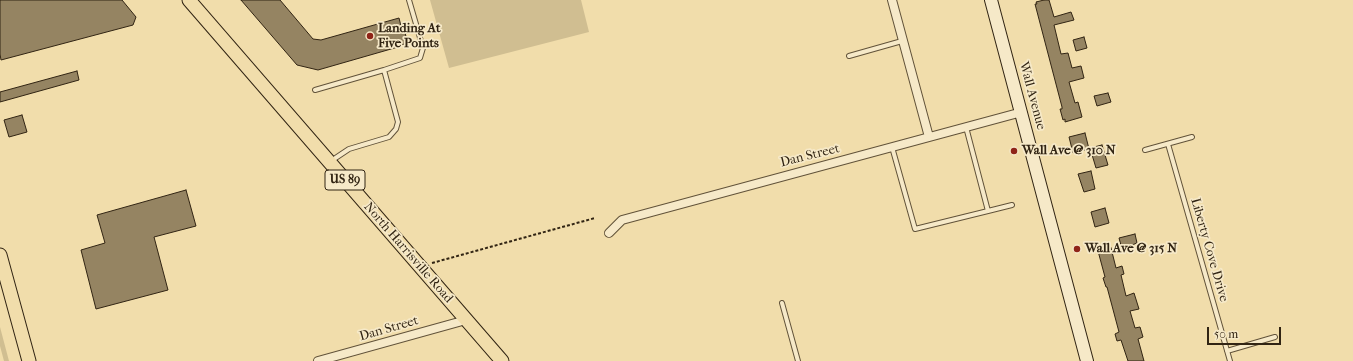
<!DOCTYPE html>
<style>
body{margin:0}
#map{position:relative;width:1353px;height:361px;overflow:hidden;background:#f1ddab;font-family:"IM FELL French Canon",serif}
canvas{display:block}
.scale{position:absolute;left:1207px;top:327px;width:74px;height:18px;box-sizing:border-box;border:2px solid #312413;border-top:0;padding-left:5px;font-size:12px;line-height:14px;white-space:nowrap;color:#312413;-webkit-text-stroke:3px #f6e9c8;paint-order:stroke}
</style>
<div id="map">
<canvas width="1353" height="361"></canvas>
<div class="scale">50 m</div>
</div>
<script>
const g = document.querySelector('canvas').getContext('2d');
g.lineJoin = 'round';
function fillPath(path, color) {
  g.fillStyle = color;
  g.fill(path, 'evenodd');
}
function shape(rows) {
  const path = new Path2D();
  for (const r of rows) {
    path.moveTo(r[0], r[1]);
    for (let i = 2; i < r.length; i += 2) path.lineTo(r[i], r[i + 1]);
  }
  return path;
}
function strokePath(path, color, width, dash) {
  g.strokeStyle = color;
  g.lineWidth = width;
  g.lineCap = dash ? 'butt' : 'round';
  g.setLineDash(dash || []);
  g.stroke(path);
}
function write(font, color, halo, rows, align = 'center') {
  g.font = font + ' "IM FELL French Canon",serif';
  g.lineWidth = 3.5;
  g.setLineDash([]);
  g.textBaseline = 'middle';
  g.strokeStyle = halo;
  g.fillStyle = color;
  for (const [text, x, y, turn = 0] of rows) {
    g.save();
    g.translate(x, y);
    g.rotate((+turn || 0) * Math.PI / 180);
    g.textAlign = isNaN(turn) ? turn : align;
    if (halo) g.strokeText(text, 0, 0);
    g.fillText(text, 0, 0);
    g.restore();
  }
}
fillPath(shape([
 [430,0,581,0,589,32,449,68],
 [0,327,9,361,4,361,0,346]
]), '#d0be91');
const building = shape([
 [0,0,122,0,136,17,133,25,1,60,0,54,0,0],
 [241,0,280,0,313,39,321,40,399,18,401,26,405,25,407,33,405,33,408,43,397,46,398,47,318,70,297,65,241,0],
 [1044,0,1049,0,1054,17,1071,12,1074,20,1054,25,1061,54,1068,53,1072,68,1081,66,1084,78,1069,82,1075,103,1078,102,1082,117,1065,122,1065,119,1063,120,1060,109,1062,109,1062,107,1035,4,1037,4,1036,2,1044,0],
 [1084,37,1087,48,1076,51,1073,40,1084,37],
 [77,71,79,80,0,102,0,92,77,71],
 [1108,93,1111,102,1097,106,1094,96,1108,93],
 [22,115,27,132,9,137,4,120,22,115],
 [1085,133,1089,149,1073,153,1069,137,1085,133],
 [1102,145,1108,165,1096,168,1090,148,1102,145],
 [1091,171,1095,189,1084,192,1078,174,1091,171],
 [186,190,196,226,154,237,168,290,96,309,81,250,105,243,97,215,186,190],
 [1105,208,1109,223,1095,227,1091,212,1105,208],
 [1135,234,1137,243,1122,249,1119,238,1135,234],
 [1111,248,1116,268,1122,266,1124,274,1121,275,1126,296,1134,293,1139,309,1130,311,1135,328,1140,327,1143,337,1138,339,1144,361,1128,361,1121,340,1117,341,1115,334,1119,332,1107,287,1106,287,1103,278,1105,277,1098,251,1111,248]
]);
fillPath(building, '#958462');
strokePath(building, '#312413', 1);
const service = shape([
 [849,56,902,41],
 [315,90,384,70],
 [1168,144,1230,361],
 [892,147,915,229,988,211,966,127],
 [1145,150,1192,137],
 [331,161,349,149,389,137,396,129,398,122,384,70,420,58,423,48,409,0],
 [988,211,1012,205],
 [782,303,798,361],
 [1227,351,1275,337]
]);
const minor = shape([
 [892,0,929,137],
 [609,233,622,220,1022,112],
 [318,361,466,320]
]);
const secondary = shape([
 [991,0,1087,361]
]);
const primary = shape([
 [189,0,502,361],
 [0,255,29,361]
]);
strokePath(service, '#615239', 6);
strokePath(minor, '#615239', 10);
strokePath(secondary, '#312413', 14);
strokePath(primary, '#312413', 15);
strokePath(shape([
 [432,263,595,218]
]), '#312413', 2, [3, 2]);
strokePath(service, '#f6e9c8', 4);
strokePath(minor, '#f6e9c8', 8);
strokePath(secondary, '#f6e9c8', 12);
strokePath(primary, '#f1ddab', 13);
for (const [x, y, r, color] of [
 [370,36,4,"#8f2418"],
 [1014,151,4,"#8f2418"],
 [1077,249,4,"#8f2418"]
]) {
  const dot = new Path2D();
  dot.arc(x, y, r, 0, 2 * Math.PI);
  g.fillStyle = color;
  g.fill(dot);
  strokePath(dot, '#f6e9c8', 1.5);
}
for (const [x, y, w] of [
 [345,180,40]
]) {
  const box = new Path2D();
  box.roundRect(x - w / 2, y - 10, w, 20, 3);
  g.fillStyle = '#f6e9c8';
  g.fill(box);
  strokePath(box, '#312413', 1);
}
write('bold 12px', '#312413', null, [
 ["US 89",345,180]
]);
write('bold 13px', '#312413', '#f6e9c8', [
 ["Landing At",378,29],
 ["Five Points",378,44],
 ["Wall Ave @ 310 N",1022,151],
 ["Wall Ave @ 315 N",1085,249]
], 'left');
write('13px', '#312413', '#f6e9c8', [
 ["Wall Avenue",1032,96,75],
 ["Dan Street",810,156,-14],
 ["Liberty Cove Drive",1209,250,74],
 ["North Harrisville Road",408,253,49],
 ["Dan Street",389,329,-16]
]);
</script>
